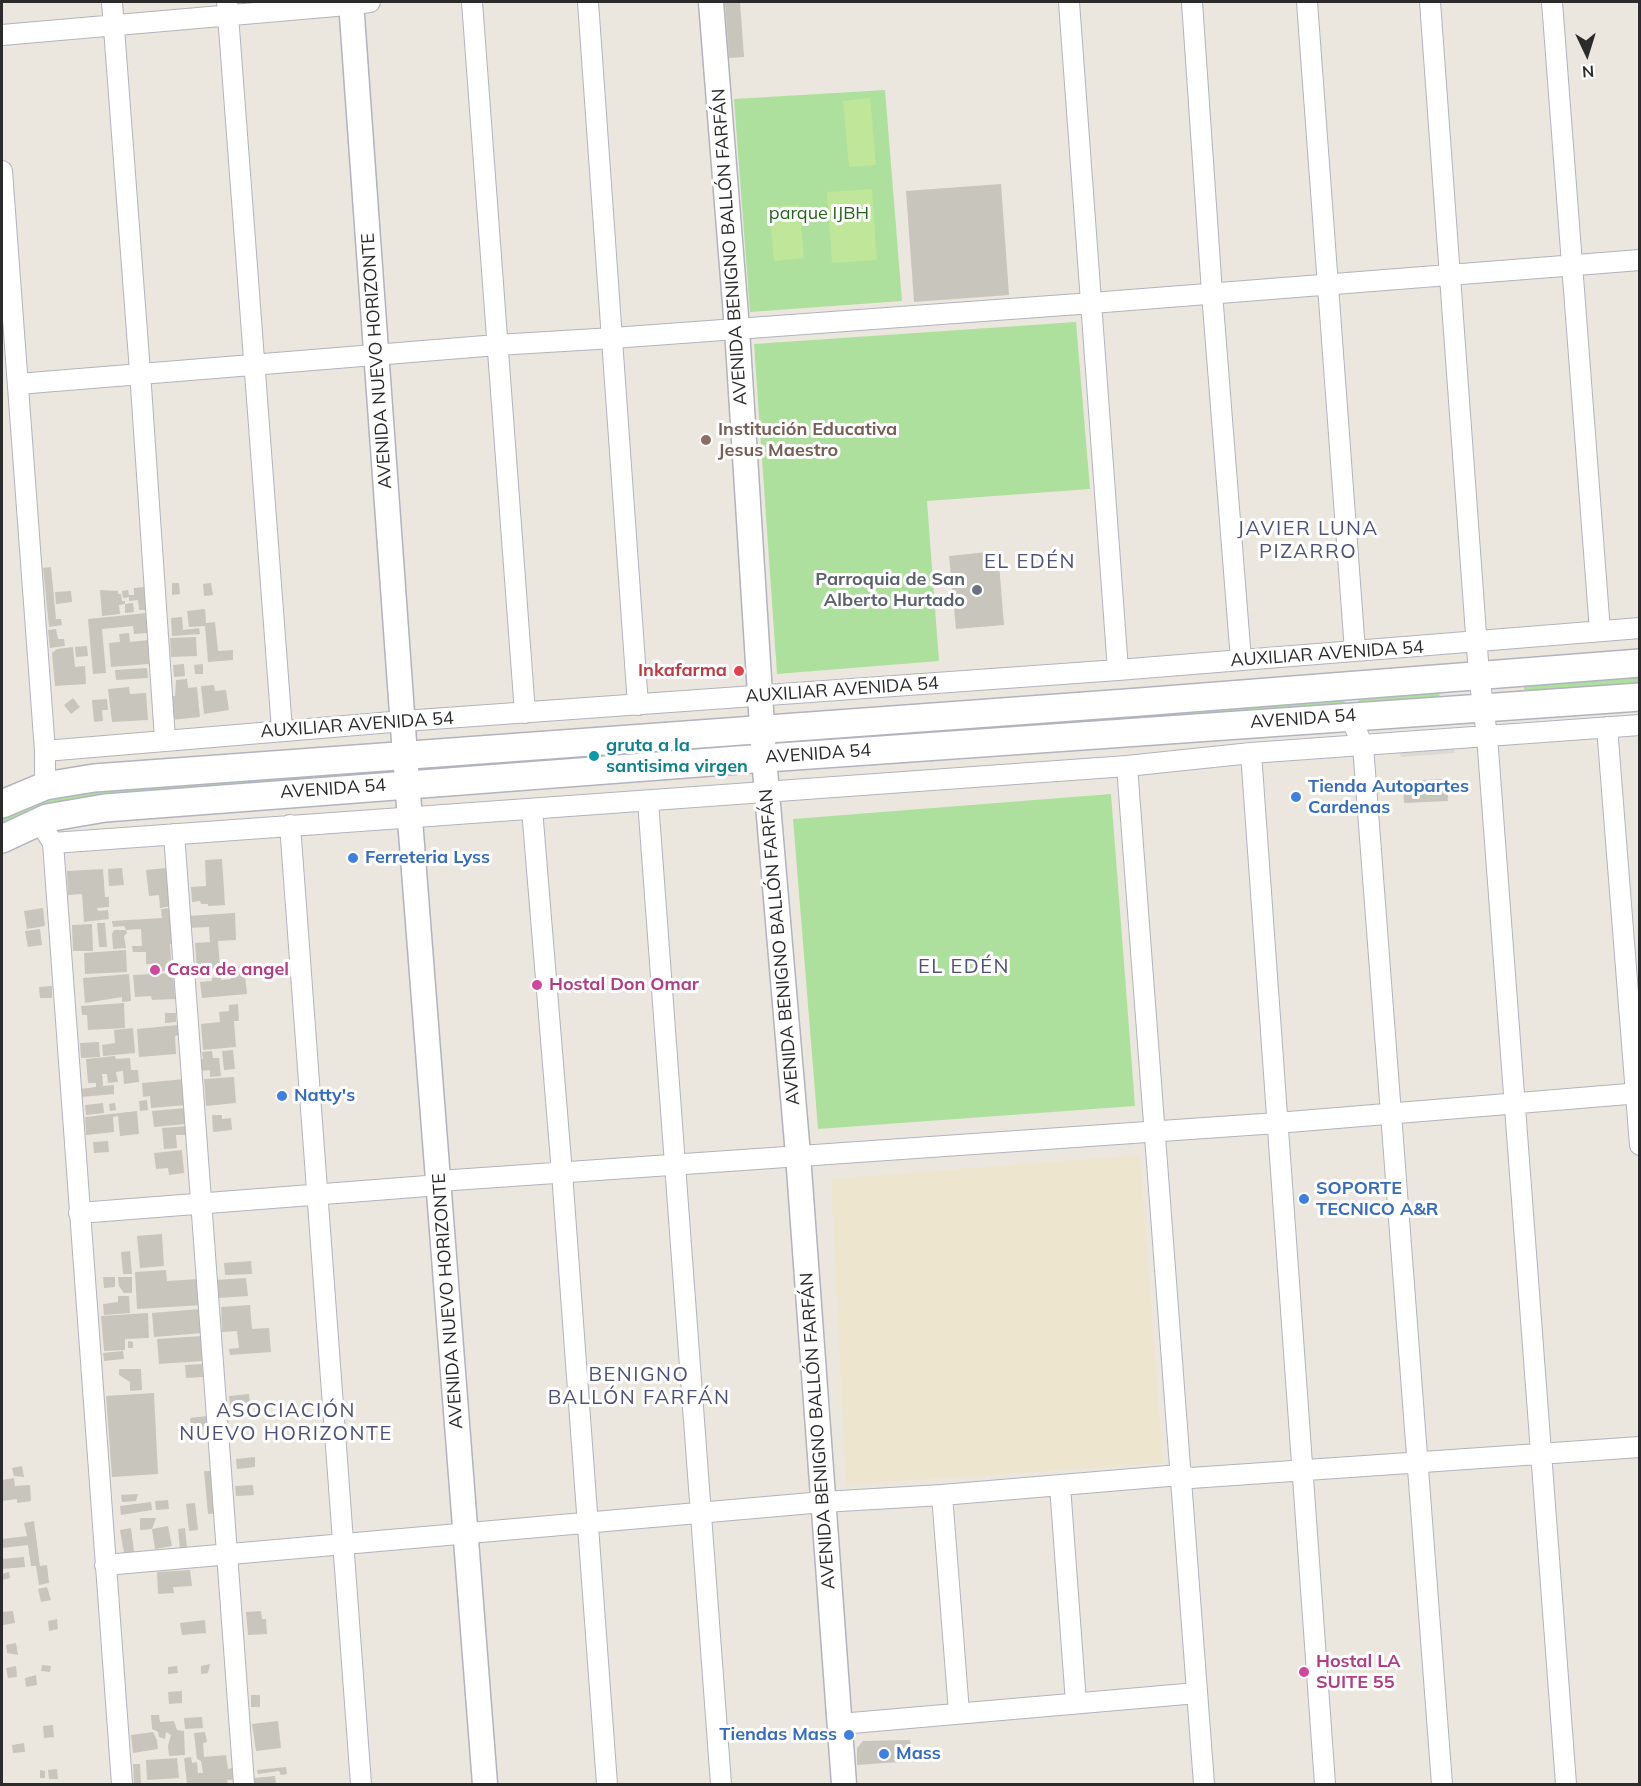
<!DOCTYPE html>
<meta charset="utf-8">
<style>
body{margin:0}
#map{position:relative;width:1641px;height:1786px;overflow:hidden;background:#ece7de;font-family:Mulish,sans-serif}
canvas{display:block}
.frame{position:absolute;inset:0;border:3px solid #2b2b2b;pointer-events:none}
.north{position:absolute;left:1557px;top:24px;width:60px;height:60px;-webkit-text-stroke:4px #fff;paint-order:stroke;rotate:176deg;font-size:16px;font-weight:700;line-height:24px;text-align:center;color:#2b2b2b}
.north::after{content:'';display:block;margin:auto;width:21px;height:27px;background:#2b2b2b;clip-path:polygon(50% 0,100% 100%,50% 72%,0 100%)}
</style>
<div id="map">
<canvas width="1641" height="1786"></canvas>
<div class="frame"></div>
<div class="north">N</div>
</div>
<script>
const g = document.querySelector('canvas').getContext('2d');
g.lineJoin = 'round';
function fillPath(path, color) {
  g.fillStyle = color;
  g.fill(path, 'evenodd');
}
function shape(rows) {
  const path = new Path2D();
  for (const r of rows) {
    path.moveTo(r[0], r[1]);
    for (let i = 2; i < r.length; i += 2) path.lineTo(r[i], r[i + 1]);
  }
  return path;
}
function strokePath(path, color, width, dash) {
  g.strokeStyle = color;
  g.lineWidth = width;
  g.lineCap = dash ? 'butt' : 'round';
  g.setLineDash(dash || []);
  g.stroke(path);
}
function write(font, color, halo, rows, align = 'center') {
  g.font = font + ' Mulish,sans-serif';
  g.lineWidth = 6;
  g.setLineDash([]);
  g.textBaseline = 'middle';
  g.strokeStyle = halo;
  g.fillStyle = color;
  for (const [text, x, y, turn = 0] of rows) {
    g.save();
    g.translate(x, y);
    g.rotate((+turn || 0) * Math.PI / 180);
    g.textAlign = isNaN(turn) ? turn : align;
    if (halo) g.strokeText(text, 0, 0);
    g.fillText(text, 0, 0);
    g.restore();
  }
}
fillPath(shape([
 [1140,1155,1163,1463,846,1485,831,1179]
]), '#ede5ce');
fillPath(shape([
 [885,90,902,301,750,312,734,99],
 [1076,322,1090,489,927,501,939,661,777,674,754,344],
 [1639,672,1639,687,1524,695,1524,681],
 [1439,687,1440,701,1359,707,1358,694],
 [1344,695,1345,708,1150,722,1149,710],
 [1136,711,1136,724,802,746,802,734],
 [729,738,729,750,599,761,598,749],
 [580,751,581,763,427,775,426,763],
 [386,766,387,778,311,783,310,771],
 [299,773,300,784,2,827,2,813,60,793],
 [1111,794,1135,1106,818,1129,793,819]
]), '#aee09d');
fillPath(shape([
 [870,98,876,165,849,167,843,101],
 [872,189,877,260,832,263,827,192],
 [799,205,804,258,774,261,769,207]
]), '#bfe699');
fillPath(shape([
 [1454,746,1455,753,1401,757,1399,751]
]), '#dcdad4');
fillPath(shape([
 [725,2,740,2,744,57,729,58],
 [1001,184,1009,295,914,302,906,191],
 [998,551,1004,625,956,629,949,556],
 [51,567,56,619,61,619,62,625,49,627,43,568],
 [172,583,179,583,180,594,172,595],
 [211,583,213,595,204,596,203,584],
 [144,587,146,610,139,610,138,600,129,601,129,597,123,598,122,591,128,590,129,595,134,595,134,588],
 [100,590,118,591,118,594,121,594,122,601,125,601,125,604,119,605,120,614,102,616],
 [71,591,72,602,56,604,55,592],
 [133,603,134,612,125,613,125,604],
 [205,609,206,623,215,622,218,651,233,650,233,660,208,662,205,626,189,627,187,611],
 [147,613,148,633,134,634,133,626,102,629,106,673,93,674,88,619],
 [182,617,183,630,199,628,200,634,172,636,171,618],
 [56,629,58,639,64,639,65,646,50,648,48,630],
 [129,633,130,642,148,640,149,664,111,667,109,643,120,642,119,634],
 [196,637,197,656,171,657,170,638],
 [87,646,88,656,76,657,75,647],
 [73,647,75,667,85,666,86,684,55,686,52,653,57,649],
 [184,664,185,676,174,677,173,665],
 [203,664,203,674,195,674,194,665],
 [147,668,148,678,116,680,115,670],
 [187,679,188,688,197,687,200,717,171,720,168,697,175,696,176,680],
 [214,685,215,691,226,690,229,710,204,714,201,686],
 [129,687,130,694,146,693,148,720,112,722,108,689],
 [73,698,80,707,71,714,64,705],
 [107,699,108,710,102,710,103,721,94,722,92,700],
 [1447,779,1448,801,1404,803,1403,781],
 [222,859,225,905,208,906,208,904,201,904,200,901,192,902,191,887,206,886,205,860],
 [122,868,124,885,109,886,108,869],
 [165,868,169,872,172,906,160,908,159,895,149,896,146,870],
 [103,869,105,897,109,897,109,907,97,908,98,911,108,910,109,919,84,922,82,894,68,895,67,871],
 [43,908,45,926,27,929,24,911],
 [172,908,175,944,170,944,172,971,160,971,160,964,146,964,146,952,133,952,132,946,142,946,141,929,126,930,124,926,113,927,112,921,162,918,161,909],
 [235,913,236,940,218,941,220,968,197,970,195,943,210,942,209,927,188,928,187,916],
 [97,923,105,923,107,947,99,947],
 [92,924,93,951,73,951,72,925],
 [40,929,42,945,28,947,25,931],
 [114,930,126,930,127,933,124,936,126,948,113,949,112,934],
 [126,950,127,972,85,974,84,953],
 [244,966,247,994,202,998,200,982,212,981,212,978,221,977,221,980,231,979,230,968],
 [173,973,175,999,152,1000,151,996,135,997,133,975],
 [129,974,131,1001,122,1002,122,997,85,1003,83,978],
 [52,986,52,998,40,998,39,987],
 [124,1003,125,1028,88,1030,87,1015,82,1015,81,1006],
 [238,1004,239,1021,234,1021,236,1047,203,1050,201,1024,220,1022,219,1012,229,1011,229,1005],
 [165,1013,176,1013,176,1022,165,1023],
 [178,1025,179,1035,175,1036,176,1054,139,1057,137,1029],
 [133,1028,135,1053,103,1056,102,1045,115,1043,114,1030],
 [99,1042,100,1057,81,1058,80,1043],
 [233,1050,235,1069,224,1070,222,1051],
 [212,1051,213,1058,219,1058,221,1076,210,1077,210,1070,199,1071,198,1060,203,1059,202,1052],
 [115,1056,116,1059,130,1058,131,1070,138,1070,139,1082,124,1084,123,1071,116,1072,118,1082,108,1083,107,1074,102,1074,103,1086,114,1085,114,1094,81,1097,80,1089,96,1087,96,1083,88,1083,86,1059],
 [234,1077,236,1103,206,1106,204,1079],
 [185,1079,187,1105,151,1108,150,1096,143,1097,142,1083],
 [147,1100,148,1110,140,1111,139,1101],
 [103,1103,104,1113,86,1115,85,1105],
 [115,1103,116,1110,110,1111,109,1104],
 [185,1108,186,1124,154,1127,152,1111],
 [137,1111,139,1134,120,1136,118,1116,113,1117,114,1132,86,1135,85,1117],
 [212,1115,222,1115,222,1119,231,1118,232,1130,213,1132],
 [188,1126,189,1135,176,1135,177,1148,164,1149,162,1128],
 [108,1141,109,1152,94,1153,93,1142],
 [182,1150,184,1173,169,1175,168,1168,156,1169,154,1153],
 [162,1234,164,1266,140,1268,137,1236],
 [130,1251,132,1274,123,1274,121,1252],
 [251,1261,252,1274,225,1275,224,1263],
 [166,1270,167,1281,199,1279,202,1305,137,1309,135,1272],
 [103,1277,115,1277,115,1287,104,1288],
 [118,1277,132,1277,132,1293,124,1293,119,1286],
 [246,1278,248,1296,218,1298,216,1280],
 [118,1296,129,1296,130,1313,104,1315,103,1304,118,1302],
 [250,1305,252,1329,269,1328,271,1352,230,1355,229,1349,239,1348,237,1331,222,1332,221,1307],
 [200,1309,202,1333,154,1337,152,1313],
 [148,1313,149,1338,125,1339,125,1350,104,1351,101,1316],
 [202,1336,203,1361,159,1364,157,1339],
 [128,1341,133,1342,133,1348,128,1348],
 [123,1351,124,1359,104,1361,103,1353],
 [202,1364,203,1377,186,1378,185,1365],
 [119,1369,141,1369,142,1390,130,1391,130,1382,119,1375],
 [154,1393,158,1474,112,1477,106,1396],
 [249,1394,251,1412,231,1414,229,1396],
 [208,1416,209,1426,191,1428,190,1418],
 [255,1457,255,1467,237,1469,236,1459],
 [22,1466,24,1477,14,1476,12,1468],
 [204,1471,215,1471,218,1513,208,1514],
 [14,1478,15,1486,30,1485,31,1501,17,1503,17,1499,2,1501,2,1480],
 [253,1485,254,1495,236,1496,235,1486],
 [138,1494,136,1501,122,1502,121,1495],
 [168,1500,169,1509,156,1510,155,1501],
 [151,1502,152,1510,121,1515,120,1506],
 [195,1503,198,1530,189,1531,186,1504],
 [140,1518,156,1518,152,1529,168,1526,172,1546,155,1549,152,1529,140,1530],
 [34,1521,40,1566,47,1565,49,1583,39,1585,36,1566,31,1566,28,1545,2,1548,2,1539,27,1536,24,1523],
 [131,1528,134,1552,124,1553,120,1530],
 [185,1528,187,1548,180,1549,178,1529],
 [24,1557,25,1567,2,1569,2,1559],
 [190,1570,192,1586,173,1587,174,1593,158,1594,157,1572],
 [9,1572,10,1578,2,1580,2,1574],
 [47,1587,51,1600,41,1602,38,1589],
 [13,1611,15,1623,3,1625,2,1612],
 [261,1611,262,1619,266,1619,267,1634,248,1635,246,1612],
 [57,1619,58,1629,49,1631,48,1621],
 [205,1620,206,1633,182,1635,180,1623],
 [16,1643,18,1655,7,1653,6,1645],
 [210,1664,208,1673,201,1674,201,1666],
 [42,1665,51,1666,50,1672,41,1671],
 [16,1666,17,1677,8,1678,6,1668],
 [177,1666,178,1673,168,1674,168,1667],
 [36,1675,37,1685,26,1687,25,1678],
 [182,1691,182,1703,169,1704,168,1692],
 [251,1695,260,1695,260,1707,251,1707],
 [151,1715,159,1715,160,1722,174,1721,177,1730,184,1731,185,1755,169,1756,168,1746,171,1735,166,1732,165,1739,159,1737,158,1732,152,1729],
 [202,1717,203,1728,185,1729,184,1718],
 [278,1721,281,1748,256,1751,252,1724],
 [53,1725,54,1737,44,1738,43,1726],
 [153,1732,157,1740,158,1749,133,1753,131,1735],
 [205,1732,207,1742,203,1743,204,1757,226,1755,228,1769,232,1768,233,1780,227,1780,228,1784,187,1784,184,1758,191,1757,192,1763,197,1762,198,1773,203,1773,201,1761,197,1759,194,1733],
 [910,1740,913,1761,857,1765,857,1748,863,1741],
 [24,1743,25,1752,13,1753,12,1745],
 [177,1758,179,1778,147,1780,146,1760],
 [133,1764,140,1764,141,1784,134,1784],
 [286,1767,287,1774,281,1775,279,1771,258,1774,257,1770],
 [57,1769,58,1779,49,1779,48,1770],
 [40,1770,45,1771,45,1778,40,1778],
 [275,1776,276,1784,255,1784,254,1778]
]), '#c8c5bc');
const minor = shape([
 [112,2,140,372,165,739],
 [227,2,282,730],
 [472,2,525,713],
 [588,2,638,705],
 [1069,2,1118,670],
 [1192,2,1212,293,1241,660],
 [1307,2,1355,651],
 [1430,2,1479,675,1487,736,1566,1784],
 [1552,2,1600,631],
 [2,35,336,6,370,2],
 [2,171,45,751,45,786],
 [18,384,497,345,613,338,1092,303,1640,260],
 [1350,716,1363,746,1442,1784],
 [1607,727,1640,1145],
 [45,751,404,721,1118,670,1640,628],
 [1251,753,1325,1784],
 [1127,766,1204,1784],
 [648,801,721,1784],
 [532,809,562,1173,607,1784],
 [290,825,361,1784],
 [46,832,53,843,122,1784],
 [174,834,244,1784],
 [53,843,1127,766,1251,753,1640,725],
 [79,1213,427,1186,439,1181,1277,1123,1640,1093],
 [1060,1486,1076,1703],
 [942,1495,959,1712],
 [105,1565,823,1502,942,1495,1180,1475,1191,1478,1640,1447],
 [840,1724,1197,1693]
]);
const tertiary = shape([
 [351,2,405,755,485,1784],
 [711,2,737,329,764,758,798,1155,844,1784]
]);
const secondary = shape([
 [2,804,45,786,94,778,1140,702,1640,663],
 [2,839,47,818,105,808,738,760,1640,697]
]);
strokePath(minor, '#b1b3be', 22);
strokePath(tertiary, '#b1b3be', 27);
strokePath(secondary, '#b1b3be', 30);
strokePath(minor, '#fff', 20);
strokePath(tertiary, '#fff', 24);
strokePath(secondary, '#fff', 27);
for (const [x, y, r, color] of [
 [706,440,6,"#8d6e63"],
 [977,590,6,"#6b7280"],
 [739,671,6,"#e0444e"],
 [594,756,6,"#0f9aa8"],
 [1296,797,6,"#3f7fe0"],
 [353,858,6,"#3f7fe0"],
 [155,970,6,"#d1479c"],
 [537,985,6,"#d1479c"],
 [282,1096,6,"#3f7fe0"],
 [1304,1199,6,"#3f7fe0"],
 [1304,1672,6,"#d1479c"],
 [849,1735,6,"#3f7fe0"],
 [884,1754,6,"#3f7fe0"]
]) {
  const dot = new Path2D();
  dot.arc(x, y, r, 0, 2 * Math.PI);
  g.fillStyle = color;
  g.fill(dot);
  strokePath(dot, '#fff', 2);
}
write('18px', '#27651e', '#fff', [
 ["parque IJBH",819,214]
]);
write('18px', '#2b2b2b', '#fff', [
 ["AVENIDA BENIGNO BALLÓN FARFÁN",730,247,-94],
 ["AVENIDA NUEVO HORIZONTE",377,361,-94],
 ["AUXILIAR AVENIDA 54",1327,654,-4],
 ["AUXILIAR AVENIDA 54",842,690,-4],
 ["AVENIDA 54",1303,719,-4],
 ["AUXILIAR AVENIDA 54",357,725,-4],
 ["AVENIDA 54",818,754,-4],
 ["AVENIDA 54",333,789,-4],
 ["AVENIDA BENIGNO BALLÓN FARFÁN",780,947,-95],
 ["AVENIDA NUEVO HORIZONTE",448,1301,-94],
 ["AVENIDA BENIGNO BALLÓN FARFÁN",818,1431,-94]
]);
write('bold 18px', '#785e54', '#fff', [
 ["Institución Educativa",718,430],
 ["Jesus Maestro",718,451]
], 'left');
write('bold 18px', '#5b616d', '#fff', [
 ["Parroquia de San",965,580],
 ["Alberto Hurtado",965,601]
], 'right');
write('bold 18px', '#be3a42', '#fff', [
 ["Inkafarma",727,671]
], 'right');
write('bold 18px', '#0d838f', '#fff', [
 ["gruta a la",606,746],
 ["santisima virgen",606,767]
], 'left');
write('bold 18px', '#366cbe', '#fff', [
 ["Tienda Autopartes",1308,787],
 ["Cardenas",1308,808],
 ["Ferreteria Lyss",365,858],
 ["Natty's",294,1096],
 ["SOPORTE",1316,1189],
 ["TECNICO A&R",1316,1210],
 ["Tiendas Mass",837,1735,"right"],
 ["Mass",896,1754]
], 'left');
write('bold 18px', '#b23c85', '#fff', [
 ["Casa de angel",167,970],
 ["Hostal Don Omar",549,985],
 ["Hostal LA",1316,1662],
 ["SUITE 55",1316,1683]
], 'left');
g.letterSpacing = '1.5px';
write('20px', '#4d5179', '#fff', [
 ["JAVIER LUNA",1308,529],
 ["PIZARRO",1308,552],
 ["EL EDÉN",1030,562],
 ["EL EDÉN",964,967],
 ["BENIGNO",639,1375],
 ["BALLÓN FARFÁN",639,1398],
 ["ASOCIACIÓN",286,1411],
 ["NUEVO HORIZONTE",286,1434]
]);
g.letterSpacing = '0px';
</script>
